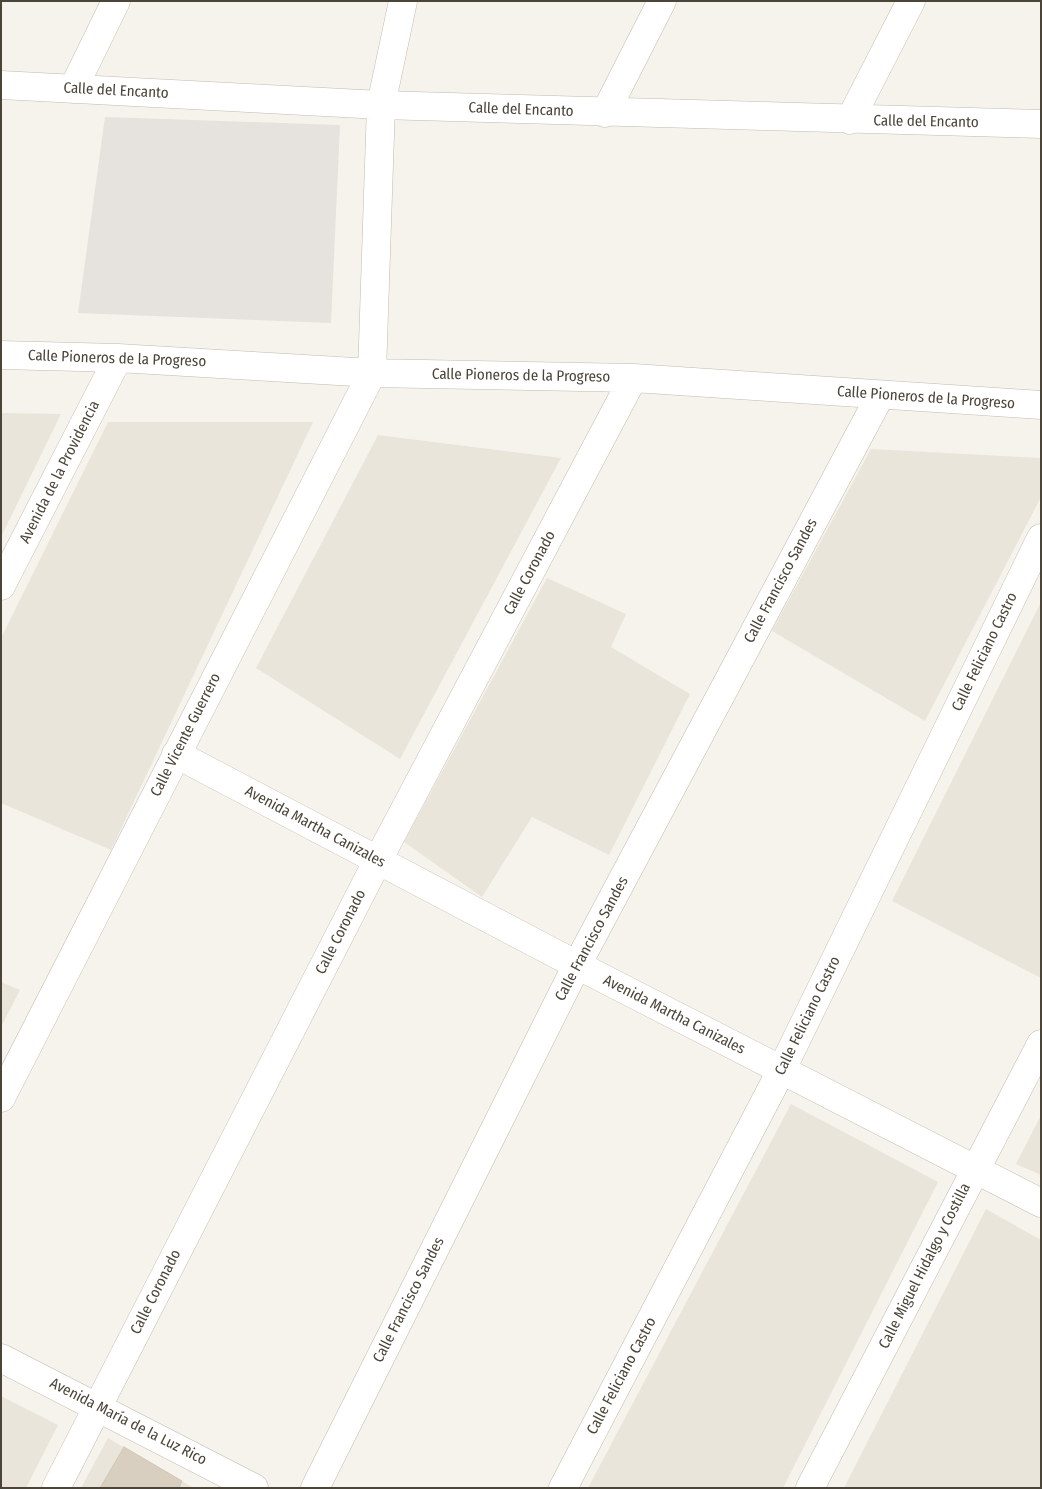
<!DOCTYPE html>
<meta charset="utf-8">
<style>
body{margin:0}
#map{position:relative;width:1042px;height:1489px;overflow:hidden;background:#f6f3ec;font-family:"Fira Sans Condensed",sans-serif}
canvas{display:block}
.frame{position:absolute;inset:0;border:2px solid #4b4439;pointer-events:none}
</style>
<div id="map">
<canvas width="1042" height="1489"></canvas>
<div class="frame"></div>
</div>
<script>
const g = document.querySelector('canvas').getContext('2d');
g.lineJoin = 'round';
function fillPath(path, color) {
  g.fillStyle = color;
  g.fill(path, 'evenodd');
}
function shape(rows) {
  const path = new Path2D();
  for (const r of rows) {
    path.moveTo(r[0], r[1]);
    for (let i = 2; i < r.length; i += 2) path.lineTo(r[i], r[i + 1]);
  }
  return path;
}
function strokePath(path, color, width, dash) {
  g.strokeStyle = color;
  g.lineWidth = width;
  g.lineCap = dash ? 'butt' : 'round';
  g.setLineDash(dash || []);
  g.stroke(path);
}
function write(font, color, halo, rows, align = 'center') {
  g.font = font + ' "Fira Sans Condensed",sans-serif';
  g.lineWidth = 4.5;
  g.setLineDash([]);
  g.textBaseline = 'middle';
  g.strokeStyle = halo;
  g.fillStyle = color;
  for (const [text, x, y, turn = 0] of rows) {
    g.save();
    g.translate(x, y);
    g.rotate((+turn || 0) * Math.PI / 180);
    g.textAlign = isNaN(turn) ? turn : align;
    if (halo) g.strokeText(text, 0, 0);
    g.fillText(text, 0, 0);
    g.restore();
  }
}
fillPath(shape([
 [1,413,61,414,1,537],
 [108,422,313,422,111,850,1,803,1,638],
 [378,435,561,458,400,759,256,668],
 [871,449,1041,458,1041,497,925,721,772,631],
 [547,578,626,614,611,647,690,694,609,855,532,817,482,897,404,842],
 [1041,602,1041,978,892,901],
 [1,982,20,990,1,1027],
 [791,1104,938,1182,783,1488,588,1488],
 [1041,1115,1041,1175,1016,1164],
 [986,1209,1041,1240,1041,1488,844,1488],
 [1,1396,58,1425,26,1488,1,1488],
 [108,1438,194,1488,81,1488]
]), '#eae5da');
fillPath(shape([
 [105,117,340,125,331,323,78,313]
]), '#e6e2dd');
const building = shape([
 [124,1447,182,1481,179,1488,100,1488,124,1447]
]);
fillPath(building, '#d8cfc1');
strokePath(building, '#d3c7b4', 1);
const minor = shape([
 [1,85,381,105,1041,124],
 [73,89,116,1],
 [605,113,662,1],
 [850,120,911,1],
 [1,355,118,358,372,373,633,378,1041,405],
 [1,586,118,358],
 [176,754,577,965,1041,1203],
 [1,1098,372,373,381,105,403,1],
 [1,1358,254,1488],
 [56,1488,378,860,633,378],
 [315,1488,577,965,880,396],
 [563,1488,781,1071,1041,538],
 [810,1488,1041,1044]
]);
strokePath(minor, '#c2bbae', 29);
strokePath(minor, '#fff', 28);
write('15px', '#4b4439', '#fff', [
 ["Calle del Encanto",116,91,3],
 ["Calle del Encanto",521,110,2],
 ["Calle del Encanto",926,122,1],
 ["Calle Pioneros de la Progreso",117,359,2],
 ["Calle Pioneros de la Progreso",521,376,1],
 ["Calle Pioneros de la Progreso",926,398,4],
 ["Avenida de la Providencia",60,472,-63],
 ["Calle Coronado",530,573,-62],
 ["Calle Francisco Sandes",781,581,-62],
 ["Calle Feliciano Castro",985,652,-64],
 ["Calle Vicente Guerrero",186,735,-63],
 ["Avenida Martha Canizales",315,827,28],
 ["Calle Coronado",341,932,-63],
 ["Calle Francisco Sandes",592,939,-62],
 ["Avenida Martha Canizales",674,1015,27],
 ["Calle Feliciano Castro",808,1016,-64],
 ["Calle Miguel Hidalgo y Costilla",925,1266,-63],
 ["Calle Coronado",156,1292,-63],
 ["Calle Francisco Sandes",409,1300,-63],
 ["Calle Feliciano Castro",622,1376,-62],
 ["Avenida María de la Luz Rico",128,1422,27]
]);
</script>
